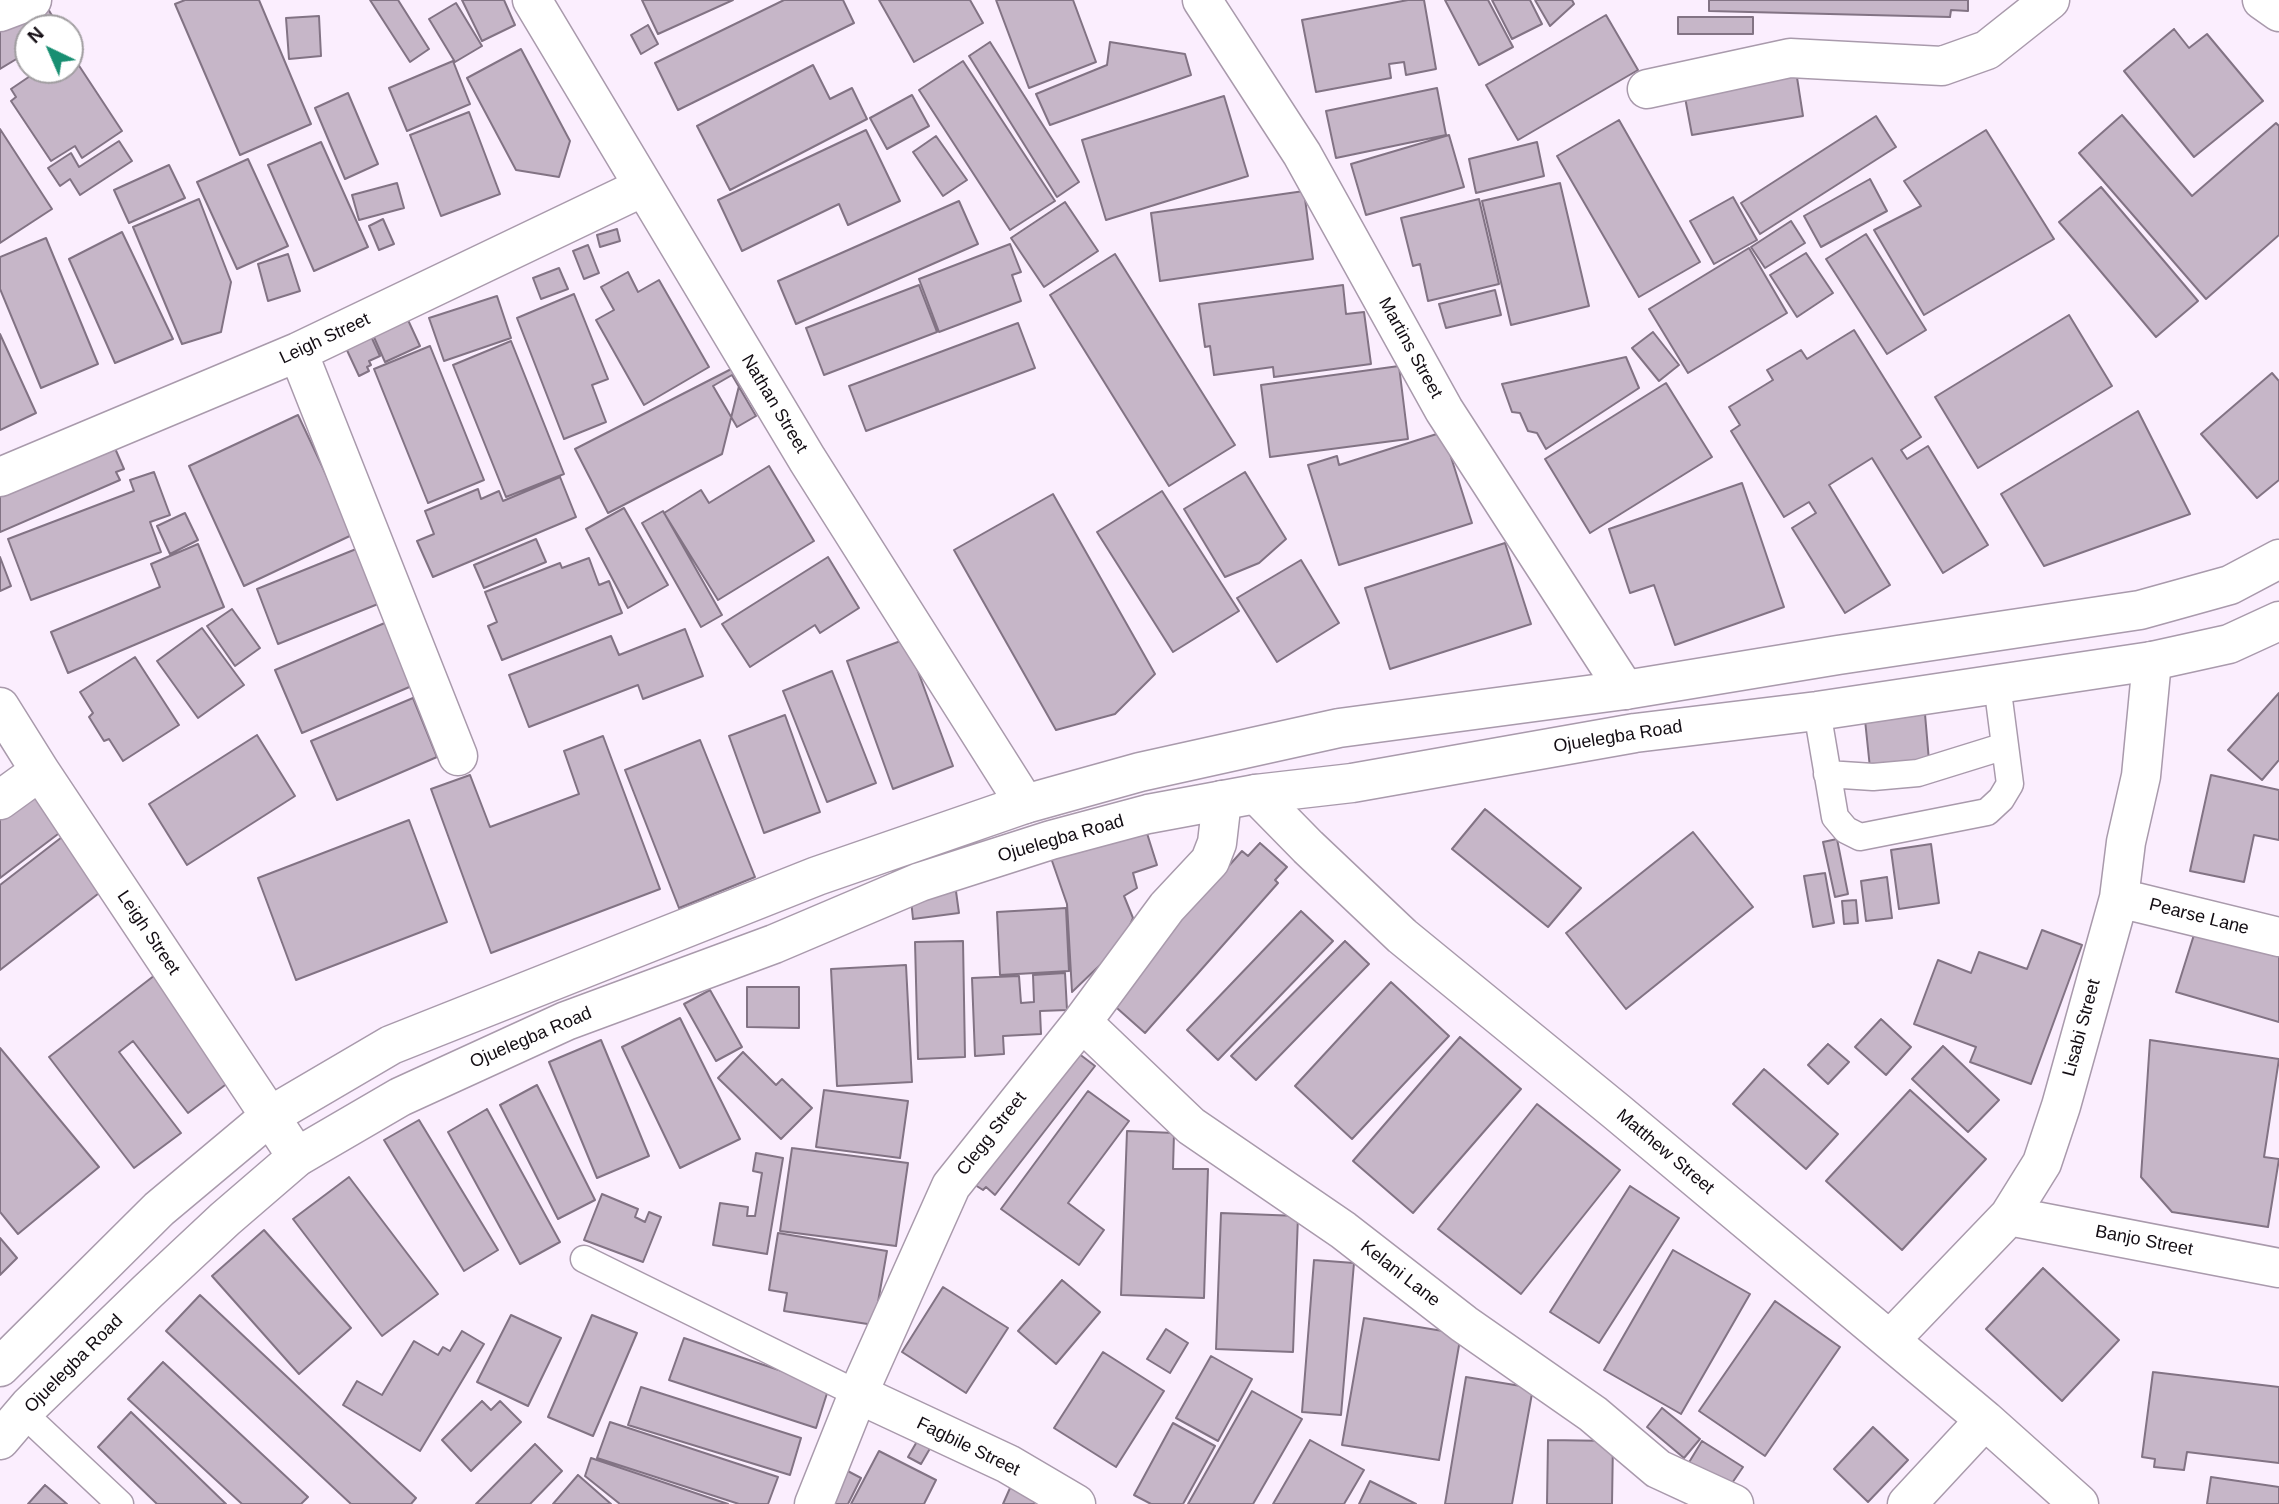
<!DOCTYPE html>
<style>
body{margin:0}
#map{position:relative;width:2279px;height:1504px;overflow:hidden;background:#fbeefe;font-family:Arial,sans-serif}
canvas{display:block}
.north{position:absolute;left:14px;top:14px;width:70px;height:70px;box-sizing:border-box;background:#fff;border:2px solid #a19ea1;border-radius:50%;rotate:316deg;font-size:19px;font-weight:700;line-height:28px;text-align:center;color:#130d13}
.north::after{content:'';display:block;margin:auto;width:24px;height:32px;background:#188f72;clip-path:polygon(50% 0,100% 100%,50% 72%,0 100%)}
</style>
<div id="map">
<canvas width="2279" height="1504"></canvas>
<div class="north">N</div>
</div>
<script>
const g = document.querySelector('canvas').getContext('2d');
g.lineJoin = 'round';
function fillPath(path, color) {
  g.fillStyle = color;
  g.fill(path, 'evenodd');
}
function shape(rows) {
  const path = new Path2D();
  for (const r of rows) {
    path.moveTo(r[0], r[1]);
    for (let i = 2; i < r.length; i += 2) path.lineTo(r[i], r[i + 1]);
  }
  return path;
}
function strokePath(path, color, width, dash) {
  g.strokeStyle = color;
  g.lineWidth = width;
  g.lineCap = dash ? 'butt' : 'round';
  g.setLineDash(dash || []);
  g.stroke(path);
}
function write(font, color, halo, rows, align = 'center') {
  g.font = font + ' Arial,sans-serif';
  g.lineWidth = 5;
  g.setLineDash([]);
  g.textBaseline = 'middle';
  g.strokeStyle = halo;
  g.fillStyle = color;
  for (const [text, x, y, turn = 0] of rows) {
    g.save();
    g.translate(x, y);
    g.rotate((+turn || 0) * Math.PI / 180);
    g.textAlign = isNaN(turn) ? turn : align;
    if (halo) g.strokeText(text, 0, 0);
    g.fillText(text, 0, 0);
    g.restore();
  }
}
const building = shape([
 [43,0,59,28,28,28,28,52,0,69,0,22,43,0],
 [185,0,259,0,311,124,240,155,175,4,185,0],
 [370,0,398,0,429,49,410,62,370,0],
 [462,0,504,0,515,25,482,41,462,0],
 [642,0,733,0,658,34,642,0],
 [784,0,843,0,854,23,678,110,655,63,784,0],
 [879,0,970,0,983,23,914,62,879,0],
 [996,0,1073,0,1096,62,1029,88,996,0],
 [1408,0,1424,0,1436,69,1406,75,1404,62,1389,64,1391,78,1316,92,1302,20,1408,0],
 [1445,0,1488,0,1513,47,1479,65,1445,0],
 [1492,0,1530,0,1542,24,1512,39,1492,0],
 [1535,0,1572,0,1574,4,1550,26,1535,0],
 [1709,0,1968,0,1968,11,1951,10,1950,17,1709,11,1709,0],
 [456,3,482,46,455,62,429,19,456,3],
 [1606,15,1638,70,1518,140,1486,85,1606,15],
 [319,16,321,56,289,59,286,18,319,16],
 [1678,17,1753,17,1753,34,1678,34,1678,17],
 [648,25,658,44,641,54,631,35,648,25],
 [2174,29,2189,48,2207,34,2263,101,2194,157,2124,71,2174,29],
 [990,42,1079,182,1057,197,969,56,990,42],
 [1110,42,1185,54,1191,75,1050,125,1036,94,1107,65,1110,42],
 [521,49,570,141,559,177,516,170,467,78,521,49],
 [70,52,122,131,82,158,75,146,51,161,11,101,16,97,11,89,39,70,70,70,70,52],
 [453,61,470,104,407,131,389,88,453,61],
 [963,61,1055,201,1010,230,919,90,963,61],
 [813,65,830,99,852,88,867,119,730,190,697,126,813,65],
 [1796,71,1803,116,1692,135,1684,92,1796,71],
 [1437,88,1446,135,1336,158,1326,111,1437,88],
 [348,93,378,164,345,179,315,108,348,93],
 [912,95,929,126,887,149,870,118,912,95],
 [1224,96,1248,176,1106,220,1082,140,1224,96],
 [469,112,500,194,441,216,410,135,469,112],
 [2122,115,2192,196,2276,123,2279,126,2279,235,2206,299,2079,153,2122,115],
 [1876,116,1896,147,1760,234,1741,203,1876,116],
 [1619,120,1700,262,1639,297,1557,156,1619,120],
 [0,129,52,209,0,243,0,129],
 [866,130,900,201,848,225,839,204,742,251,718,200,866,130],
 [1986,130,2054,239,1924,315,1874,230,1921,206,1904,181,1986,130],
 [1449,135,1464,187,1366,215,1351,164,1449,135],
 [936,136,967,180,943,196,913,152,936,136],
 [119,141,132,161,80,195,70,179,60,186,48,168,71,153,79,167,119,141],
 [321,142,368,247,314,271,268,165,321,142],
 [1537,142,1544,176,1476,193,1469,159,1537,142],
 [248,159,288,246,237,269,197,182,248,159],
 [169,165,185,198,129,223,114,190,169,165],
 [1870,179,1887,211,1821,247,1804,216,1870,179],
 [397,183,404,208,359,220,352,195,397,183],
 [1560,183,1589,306,1511,325,1482,201,1560,183],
 [2101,187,2198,301,2156,337,2059,222,2101,187],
 [1304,191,1313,259,1160,281,1151,213,1304,191],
 [1733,197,1757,240,1714,264,1690,221,1733,197],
 [199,199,231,282,221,332,182,344,133,227,199,199],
 [1479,199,1499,284,1428,301,1420,264,1413,266,1401,218,1479,199],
 [959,201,978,244,796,324,778,281,959,201],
 [1065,202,1098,251,1044,287,1011,238,1065,202],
 [383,219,394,244,379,250,369,226,383,219],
 [1791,221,1805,243,1765,268,1751,247,1791,221],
 [617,229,620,241,600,247,597,235,617,229],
 [122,232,173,339,115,363,69,259,122,232],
 [1866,234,1926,330,1887,354,1826,259,1866,234],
 [46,238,98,364,41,388,0,289,0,257,46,238],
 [1010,244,1021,272,1012,275,1021,301,939,332,919,279,1010,244],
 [588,245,599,273,584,279,573,251,588,245],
 [1749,248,1787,313,1688,373,1649,309,1749,248],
 [1806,253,1833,293,1797,317,1770,275,1806,253],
 [288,254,300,291,268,301,258,264,288,254],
 [1115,254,1235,445,1169,486,1050,295,1115,254],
 [559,268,568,289,541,299,533,278,559,268],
 [628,272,638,292,659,280,709,367,644,405,596,320,614,310,601,287,628,272],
 [919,285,937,332,824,375,806,328,919,285],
 [1343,285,1346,314,1364,312,1371,364,1274,377,1273,367,1214,375,1210,346,1205,347,1199,304,1343,285],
 [1495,290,1501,315,1446,328,1439,304,1495,290],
 [574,294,608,379,592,385,606,422,564,439,517,318,574,294],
 [497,296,511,338,444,361,429,318,497,296],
 [2069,315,2112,386,1978,468,1935,397,2069,315],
 [408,320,420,346,385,362,373,335,408,320],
 [1018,323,1035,368,866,431,849,386,1018,323],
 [1854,330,1921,437,1901,450,1907,459,1928,446,1988,545,1943,573,1872,458,1829,485,1890,585,1845,613,1792,528,1816,513,1809,502,1784,517,1731,431,1740,425,1729,407,1773,380,1767,370,1801,350,1807,359,1854,330],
 [1653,332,1679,365,1659,381,1632,348,1653,332],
 [0,334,36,413,0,430,0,334],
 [370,334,380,356,369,361,371,365,367,367,369,371,359,376,345,346,370,334],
 [511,341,564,474,506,497,453,365,511,341],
 [430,346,484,480,428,503,374,369,430,346],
 [1626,357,1639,388,1546,449,1537,433,1528,431,1520,413,1512,412,1502,384,1626,357],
 [745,362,722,454,608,513,575,449,745,362],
 [1399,366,1408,439,1270,457,1261,385,1399,366],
 [2272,373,2279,381,2279,480,2257,498,2201,434,2272,373],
 [732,375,756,416,737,427,713,386,732,375],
 [1666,383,1712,457,1590,533,1545,459,1666,383],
 [2138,411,2190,514,2044,566,2001,494,2138,411],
 [298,415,354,534,244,586,189,466,298,415],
 [1443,432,1472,523,1339,565,1308,465,1337,456,1339,465,1443,432],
 [114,446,124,469,116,472,120,480,0,532,0,495,114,446],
 [769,466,814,541,718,600,664,513,701,490,709,503,769,466],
 [154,472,170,515,150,522,161,552,31,600,8,539,134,491,130,480,154,472],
 [1245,472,1286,539,1259,563,1225,577,1184,509,1245,472],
 [560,477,576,517,433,577,417,541,434,534,425,511,478,489,481,499,499,491,503,501,560,477],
 [1742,483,1784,607,1675,645,1654,585,1630,593,1609,529,1742,483],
 [1162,491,1239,611,1173,652,1097,532,1162,491],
 [1053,494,1155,674,1115,714,1056,730,954,550,1053,494],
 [624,508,668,585,628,608,586,529,624,508],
 [663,511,722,615,701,627,642,523,663,511],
 [185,513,198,540,170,554,157,526,185,513],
 [536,539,546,562,484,588,474,565,536,539],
 [371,543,393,598,278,644,257,589,371,543],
 [1505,543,1531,624,1390,669,1365,588,1505,543],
 [198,544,224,607,68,673,51,632,160,587,151,564,198,544],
 [0,557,11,586,0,591,0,557],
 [828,557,859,608,820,633,815,625,750,667,722,624,828,557],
 [589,558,599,585,609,581,622,613,502,660,488,626,497,622,485,592,560,563,562,568,589,558],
 [1301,560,1339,623,1277,662,1237,598,1301,560],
 [232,609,260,648,235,666,207,626,232,609],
 [394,619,421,682,302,733,275,670,394,619],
 [202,628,244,685,198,718,157,661,202,628],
 [685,629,703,676,643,699,638,685,529,727,509,675,611,636,619,655,685,629],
 [906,639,953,766,893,789,847,661,906,639],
 [135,657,179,725,123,761,109,739,104,741,89,717,93,713,80,692,135,657],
 [832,671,876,783,827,802,783,691,832,671],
 [2279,693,2279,760,2262,780,2228,750,2279,693],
 [413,698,437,757,337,800,311,741,413,698],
 [1925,714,1929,761,1870,768,1865,720,1925,714],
 [785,715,820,812,764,833,729,736,785,715],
 [257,735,295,796,187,865,149,804,257,735],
 [603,736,660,889,491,953,431,789,470,775,490,827,579,794,564,751,603,736],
 [700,740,755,877,679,908,625,770,700,740],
 [2211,775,2279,790,2279,840,2254,835,2244,882,2190,871,2211,775],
 [33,793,62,831,0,878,0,818,33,793],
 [1485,809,1581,888,1548,927,1452,849,1485,809],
 [409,820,447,922,296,980,258,878,409,820],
 [1145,827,1157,865,1133,873,1137,888,1124,896,1133,918,1122,944,1072,992,1067,904,1051,858,1145,827],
 [1693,832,1753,907,1626,1009,1566,933,1693,832],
 [62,837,103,890,0,970,0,885,62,837],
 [1837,839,1848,894,1835,897,1823,842,1837,839],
 [1260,843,1287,867,1275,880,1278,883,1145,1033,1109,1001,1242,851,1248,856,1260,843],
 [1931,844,1939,903,1899,909,1891,850,1931,844],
 [1825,873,1834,923,1813,927,1804,876,1825,873],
 [954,877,959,913,913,919,911,900,954,877],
 [1887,877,1892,918,1866,921,1861,881,1887,877],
 [1856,900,1858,923,1844,924,1842,901,1856,900],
 [1066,908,1069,971,1000,975,997,912,1066,908],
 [1301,911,1333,941,1218,1060,1187,1030,1301,911],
 [2198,922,2279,946,2279,1022,2176,992,2198,922],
 [2042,930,2082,945,2031,1084,1970,1062,1976,1047,1914,1024,1938,960,1971,973,1979,952,2027,969,2042,930],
 [963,941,965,1057,918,1059,915,942,963,941],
 [1345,941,1369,964,1256,1080,1231,1056,1345,941],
 [906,965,912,1082,837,1086,831,969,906,965],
 [1065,973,1067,1010,1040,1011,1041,1034,1003,1036,1004,1054,975,1056,972,978,1019,976,1021,1003,1034,1002,1033,975,1065,973],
 [155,975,233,1079,188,1113,133,1041,119,1052,181,1133,134,1168,49,1057,155,975],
 [1391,982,1449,1036,1352,1139,1295,1086,1391,982],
 [747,987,799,987,799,1028,747,1027,747,987],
 [710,990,742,1047,716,1061,684,1004,710,990],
 [680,1018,740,1139,680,1168,622,1047,680,1018],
 [1881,1019,1911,1047,1886,1075,1855,1047,1881,1019],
 [1460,1037,1521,1089,1413,1213,1353,1161,1460,1037],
 [601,1040,649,1156,597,1178,549,1062,601,1040],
 [2150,1040,2279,1059,2264,1157,2279,1159,2268,1227,2172,1212,2141,1177,2150,1040],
 [1828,1044,1849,1062,1828,1084,1808,1065,1828,1044],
 [1943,1046,1999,1100,1968,1132,1912,1079,1943,1046],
 [0,1048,99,1167,18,1234,0,1212,0,1048],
 [743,1052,776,1085,782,1079,812,1108,781,1139,718,1078,743,1052],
 [1078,1053,1095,1066,995,1195,986,1187,983,1190,975,1185,1078,1053],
 [1764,1069,1838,1134,1806,1169,1733,1104,1764,1069],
 [537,1085,595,1200,558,1219,500,1105,537,1085],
 [824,1090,908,1101,900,1158,816,1147,824,1090],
 [1910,1090,1986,1159,1902,1250,1826,1181,1910,1090],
 [1088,1091,1129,1121,1068,1203,1104,1230,1079,1265,1001,1209,1088,1091],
 [1537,1104,1620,1170,1521,1294,1438,1229,1537,1104],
 [487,1109,560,1242,520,1264,448,1132,487,1109],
 [419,1120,498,1250,464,1271,384,1140,419,1120],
 [1127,1131,1174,1133,1173,1169,1208,1169,1204,1298,1121,1295,1127,1131],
 [792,1148,908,1163,896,1246,780,1231,792,1148],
 [756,1153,783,1158,767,1254,713,1245,720,1203,748,1207,747,1216,755,1216,762,1173,753,1171,756,1153],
 [349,1177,438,1294,382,1336,293,1219,349,1177],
 [1630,1186,1679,1218,1599,1343,1550,1312,1630,1186],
 [602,1194,638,1209,635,1217,645,1222,649,1212,661,1217,643,1262,584,1240,602,1194],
 [1221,1213,1298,1216,1293,1352,1216,1349,1221,1213],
 [264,1230,351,1328,299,1374,212,1276,264,1230],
 [778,1233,887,1251,874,1325,784,1311,787,1293,769,1290,778,1233],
 [0,1238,17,1258,0,1275,0,1238],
 [1673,1250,1750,1294,1681,1414,1604,1370,1673,1250],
 [1314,1260,1354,1263,1341,1415,1302,1412,1314,1260],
 [2043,1268,2119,1340,2062,1401,1986,1329,2043,1268],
 [1062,1280,1100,1312,1056,1364,1018,1331,1062,1280],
 [943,1287,1008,1328,966,1393,902,1352,943,1287],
 [200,1295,416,1498,411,1504,351,1504,166,1331,200,1295],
 [1775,1301,1840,1347,1765,1456,1699,1411,1775,1301],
 [511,1315,561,1338,528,1406,477,1382,511,1315],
 [592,1315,637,1333,593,1436,548,1417,592,1315],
 [1364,1318,1461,1334,1439,1460,1342,1445,1364,1318],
 [1166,1329,1188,1343,1170,1373,1147,1359,1166,1329],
 [462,1331,484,1344,420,1451,343,1405,357,1381,382,1395,414,1341,438,1355,443,1347,450,1351,462,1331],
 [684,1338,829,1387,816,1428,669,1380,684,1338],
 [1103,1352,1164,1391,1116,1467,1054,1428,1103,1352],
 [1211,1356,1252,1379,1218,1441,1176,1418,1211,1356],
 [163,1362,308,1497,301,1504,242,1504,128,1399,163,1362],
 [2153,1372,2279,1387,2279,1463,2187,1452,2184,1470,2154,1467,2155,1459,2142,1457,2153,1372],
 [1466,1377,1533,1388,1512,1504,1445,1504,1466,1377],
 [641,1387,801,1438,790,1475,628,1425,641,1387],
 [1252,1391,1302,1419,1253,1504,1188,1504,1252,1391],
 [482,1401,491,1410,500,1401,521,1422,471,1471,442,1440,482,1401],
 [1662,1408,1700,1439,1684,1458,1647,1427,1662,1408],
 [131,1412,226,1504,157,1504,98,1447,131,1412],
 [610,1422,778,1477,768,1504,739,1504,597,1458,610,1422],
 [1173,1423,1215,1446,1183,1504,1151,1504,1134,1495,1173,1423],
 [1873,1427,1908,1460,1868,1502,1834,1469,1873,1427],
 [919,1438,932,1445,921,1464,908,1457,919,1438],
 [1310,1440,1364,1470,1344,1504,1273,1504,1310,1440],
 [1548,1440,1613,1441,1612,1504,1547,1504,1548,1440],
 [1702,1441,1743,1467,1728,1489,1688,1464,1702,1441],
 [535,1444,562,1471,530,1504,476,1504,535,1444],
 [879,1451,936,1480,924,1504,851,1504,879,1451],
 [591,1458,728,1504,620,1504,585,1476,591,1458],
 [842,1468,861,1478,848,1504,824,1504,842,1468],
 [578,1475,611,1504,553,1504,578,1475],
 [2211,1477,2279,1487,2279,1504,2207,1504,2211,1477],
 [1014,1479,1040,1490,1034,1504,1003,1504,1014,1479],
 [1370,1481,1416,1504,1359,1504,1370,1481],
 [45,1485,67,1504,28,1504,45,1485]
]);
fillPath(building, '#c6b6c8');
strokePath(building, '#827384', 2);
const lane = shape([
 [1817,711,1835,817,1846,830,1860,837,1987,812,2001,799,2010,784,1997,684],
 [1827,774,1873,777,1918,773,2005,746],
 [584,1259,858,1394],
 [23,1413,120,1504]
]);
const street = shape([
 [532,0,807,459,1025,804],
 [1202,0,1302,154,1444,410,1625,690],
 [2262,0,2279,12],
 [0,12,32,0],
 [1647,89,1790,58,1942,66,1987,50,2050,0],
 [298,352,458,756],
 [0,477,298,352,643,187],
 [0,707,40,771,297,1157],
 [1256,794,1308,847,1402,936,1617,1112,1985,1420,2079,1504],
 [0,800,40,771],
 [2119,898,2279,937],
 [1082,1022,1191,1126,1343,1230,1464,1324,1593,1414,1658,1469,1734,1504],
 [2009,1216,2279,1268],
 [1890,1340,2009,1216,2042,1163,2061,1106,2119,898,2126,842,2141,776,2152,661],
 [858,1394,1008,1464,1076,1504],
 [814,1504,858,1394,951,1186,1082,1022,1167,907,1210,861,1217,843,1222,800],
 [1907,1504,1985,1420]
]);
const secondary = shape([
 [0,1367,159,1209,270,1116,391,1045,817,876,1025,804,1140,772,1339,728,1625,690,1838,655,2140,610,2230,585,2279,559],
 [0,1440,29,1406,148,1291,225,1219,297,1157,400,1097,566,1021,774,944,920,882,1051,840,1148,814,1256,794,1352,783,1635,733,1817,711,2152,661,2229,644,2279,621]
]);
strokePath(lane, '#a99aac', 29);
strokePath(street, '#a99aac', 41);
strokePath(secondary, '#a99aac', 41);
strokePath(lane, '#fff', 26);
strokePath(street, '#fff', 38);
strokePath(secondary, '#fff', 38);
write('18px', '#130d13', '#fff', [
 ["Leigh Street",325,339,-25],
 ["Martins Street",1410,348,61],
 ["Nathan Street",774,404,59],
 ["Ojuelegba Road",1618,737,-9],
 ["Ojuelegba Road",1061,839,-16],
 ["Pearse Lane",2199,917,14],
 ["Leigh Street",148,933,56],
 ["Lisabi Street",2082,1028,-75],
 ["Ojuelegba Road",531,1038,-23],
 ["Clegg Street",992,1134,-52],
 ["Matthew Street",1665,1152,40],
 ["Banjo Street",2144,1241,11],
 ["Kelani Lane",1400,1274,38],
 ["Ojuelegba Road",74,1364,-45],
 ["Fagbile Street",968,1447,26]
]);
</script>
